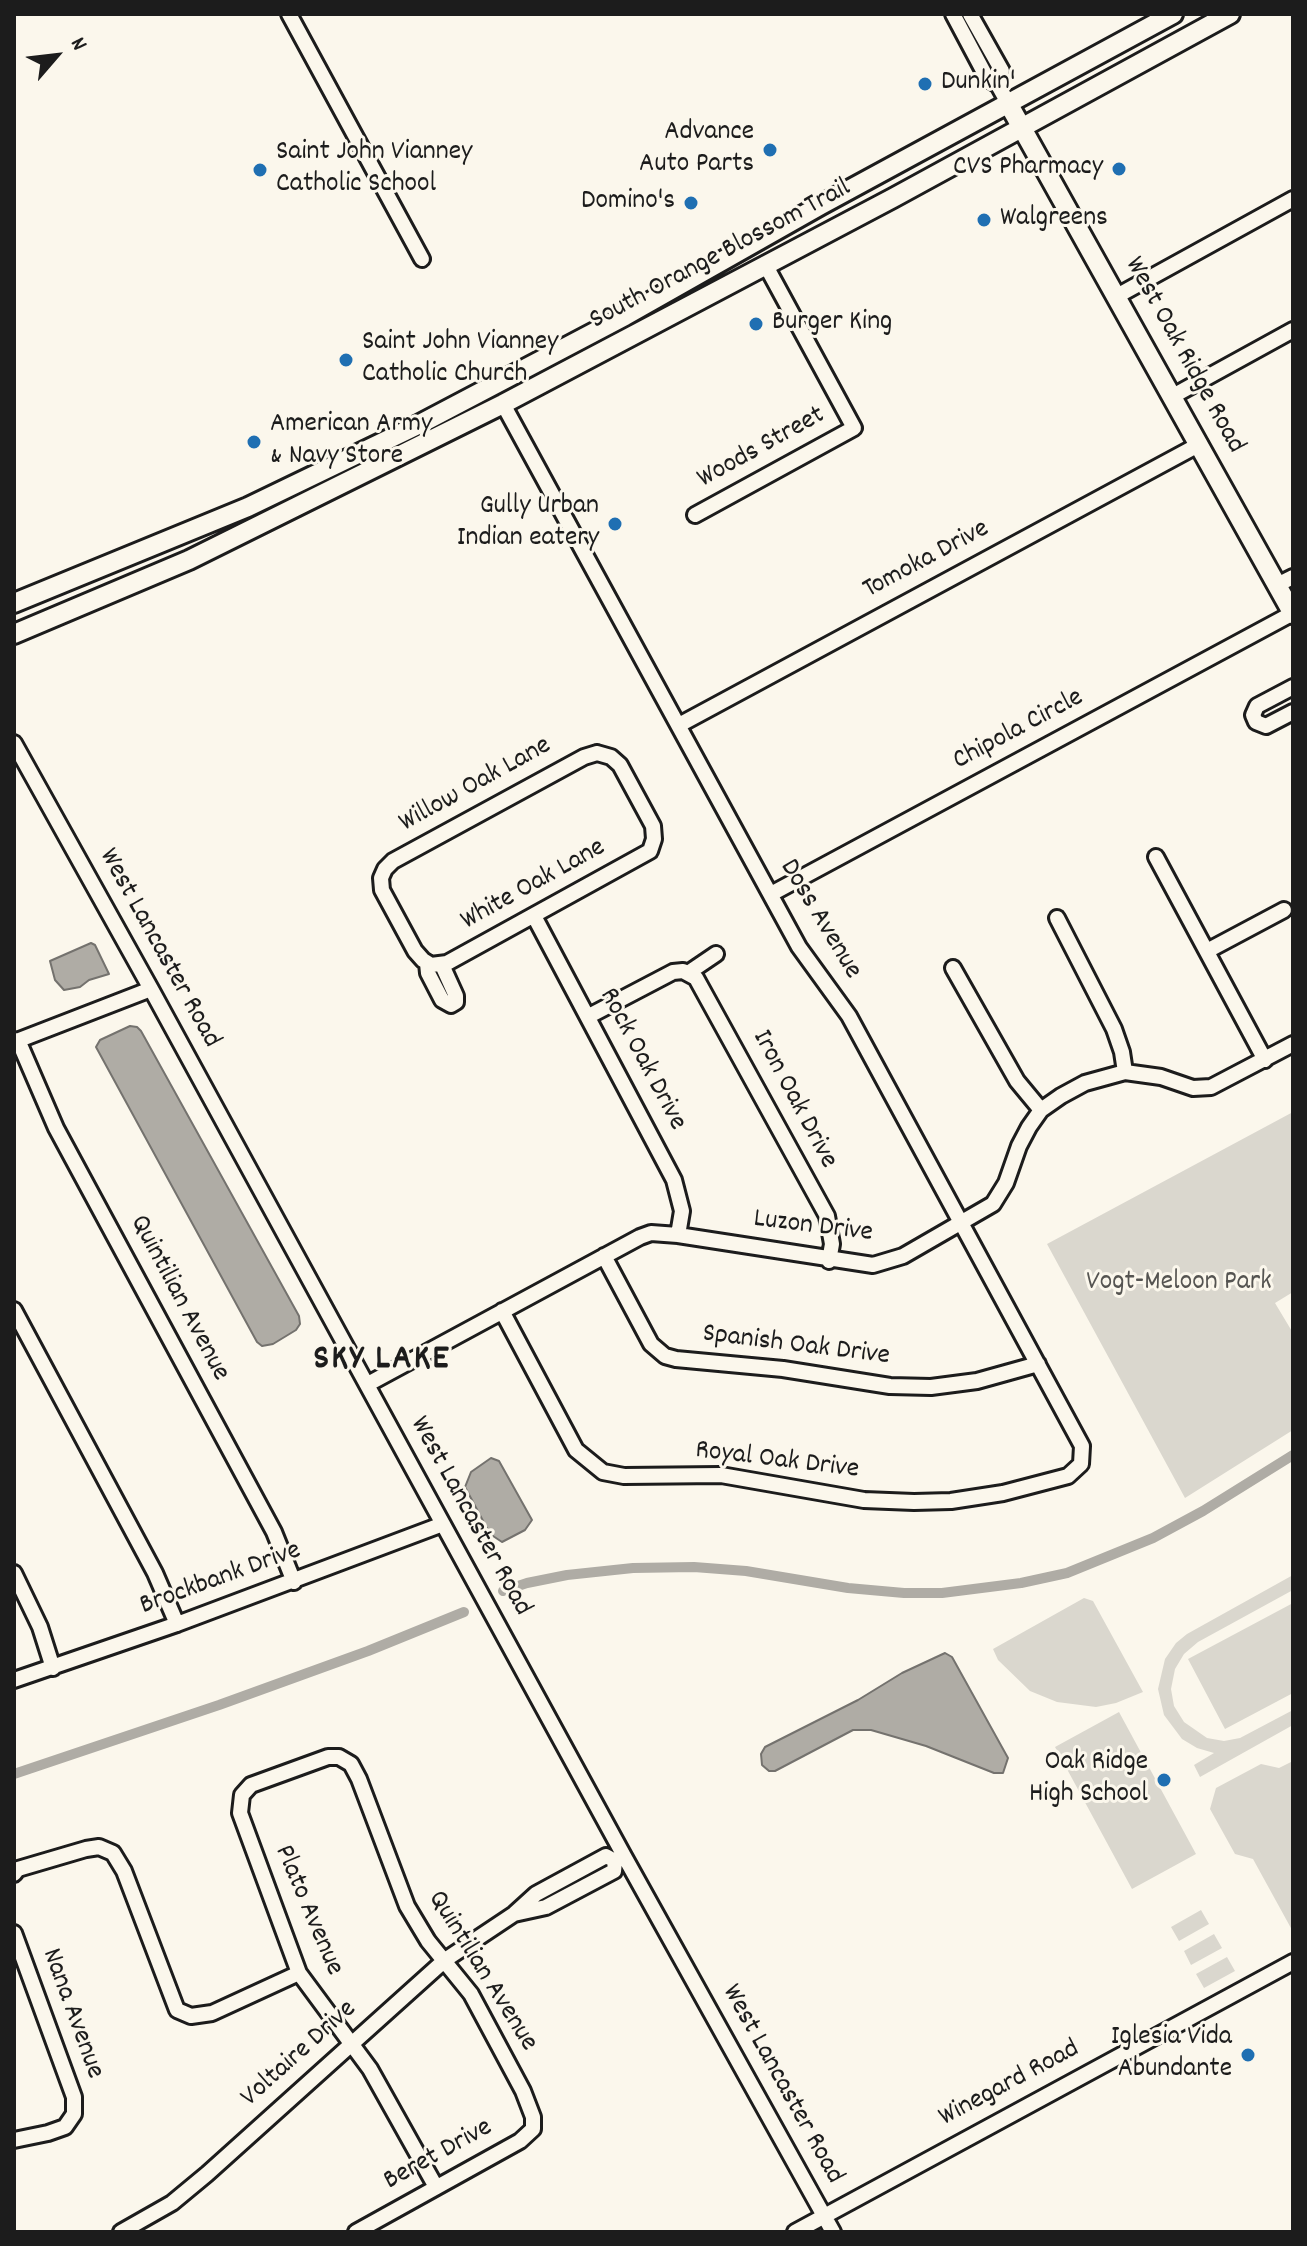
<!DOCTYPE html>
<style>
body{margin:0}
#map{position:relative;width:1307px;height:2246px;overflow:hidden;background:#fbf7ec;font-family:Dekko,sans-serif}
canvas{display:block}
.frame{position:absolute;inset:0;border:16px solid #1c1c1c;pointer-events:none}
.north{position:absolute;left:16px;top:16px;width:80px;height:80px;-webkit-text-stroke:6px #fbf7ec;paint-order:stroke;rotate:62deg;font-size:22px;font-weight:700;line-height:32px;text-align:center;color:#1c1c1c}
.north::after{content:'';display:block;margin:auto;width:28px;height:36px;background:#1c1c1c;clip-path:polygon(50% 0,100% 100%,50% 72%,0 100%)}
</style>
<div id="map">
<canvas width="1307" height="2246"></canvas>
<div class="frame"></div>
<div class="north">N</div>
</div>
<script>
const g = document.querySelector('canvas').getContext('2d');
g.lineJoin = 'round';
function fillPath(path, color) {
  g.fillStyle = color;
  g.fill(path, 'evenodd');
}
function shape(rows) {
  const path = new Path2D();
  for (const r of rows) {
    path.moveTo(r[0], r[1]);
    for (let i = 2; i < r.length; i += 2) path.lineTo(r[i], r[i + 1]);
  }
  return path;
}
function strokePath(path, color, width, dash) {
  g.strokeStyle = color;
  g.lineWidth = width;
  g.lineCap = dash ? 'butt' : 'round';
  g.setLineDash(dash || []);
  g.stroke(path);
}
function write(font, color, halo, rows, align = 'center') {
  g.font = font + ' Dekko,sans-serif';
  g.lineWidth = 6;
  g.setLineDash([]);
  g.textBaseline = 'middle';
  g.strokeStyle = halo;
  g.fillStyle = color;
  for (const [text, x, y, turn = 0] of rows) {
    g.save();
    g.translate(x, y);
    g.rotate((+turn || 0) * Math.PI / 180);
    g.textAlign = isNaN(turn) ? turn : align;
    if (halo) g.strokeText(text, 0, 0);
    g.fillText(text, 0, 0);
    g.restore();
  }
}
fillPath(shape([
 [1293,1112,1293,1292,1275,1303,1293,1333,1293,1430,1185,1498,1047,1244],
 [1293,1575,1293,1590,1198,1642,1184,1654,1175,1669,1171,1689,1174,1706,1184,1722,1207,1738,1224,1741,1240,1738,1293,1710,1293,1725,1200,1777,1194,1765,1214,1753,1197,1748,1182,1739,1164,1715,1158,1689,1165,1659,1176,1643,1187,1634],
 [1084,1598,1093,1601,1143,1692,1116,1703,1096,1707,1057,1702,1030,1691,998,1660,993,1649],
 [1293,1603,1293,1693,1225,1729,1188,1659],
 [1119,1712,1196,1854,1132,1889,1055,1747],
 [1293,1761,1293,1930,1292,1930,1253,1859,1235,1854,1210,1809,1216,1788,1261,1764,1279,1768],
 [1201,1910,1209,1924,1179,1941,1171,1927],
 [1214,1934,1222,1948,1191,1965,1184,1951],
 [1227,1957,1235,1971,1204,1988,1196,1974]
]), '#dad7ce');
const water = shape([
 [91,943,95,945,109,974,89,980,80,987,64,990,55,980,50,961,91,943],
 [130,1026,137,1027,141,1031,299,1316,300,1324,296,1330,273,1344,262,1346,257,1342,96,1047,100,1040,130,1026],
 [491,1458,499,1461,532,1520,525,1530,502,1542,490,1534,465,1487,471,1472,491,1458],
 [945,1653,952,1657,1008,1758,1003,1773,994,1773,926,1746,871,1730,853,1730,775,1771,769,1771,762,1765,761,1754,765,1747,858,1700,902,1673,945,1653]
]);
fillPath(water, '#afaca5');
strokePath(water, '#74726e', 2);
strokePath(shape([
 [503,1591,527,1583,567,1575,633,1568,694,1567,746,1571,848,1588,904,1593,942,1593,1021,1583,1067,1573,1153,1538,1203,1511,1293,1455],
 [14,1774,219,1705,368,1651,464,1612]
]), '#afaca5', 10);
const minor = shape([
 [289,14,422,259],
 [953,14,987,78,998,85,1008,103],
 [970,14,1002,71,998,85],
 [1117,296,1293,199],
 [1173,396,1293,330],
 [695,515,854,428,765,264],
 [1277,585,1293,577],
 [1293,687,1257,706,1253,715,1256,722,1266,726,1293,712],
 [679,725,1200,444],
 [14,743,151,989,624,1856,833,2232],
 [597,753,611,757,620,765,653,826,654,839,650,851,447,963,431,965,423,960,415,951,382,890,381,878,385,869,393,861,584,757,597,753],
 [1156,857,1265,1060],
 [771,894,1293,613],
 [534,916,674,1180,682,1211,678,1235],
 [1057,918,1114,1029,1122,1052,1125,1072],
 [1207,951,1284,910],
 [427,963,428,973,442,1000,451,1005,456,1002,456,996,442,965],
 [953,968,1017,1081,1041,1110],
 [688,973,716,954],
 [589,1016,673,972,683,971,696,978,827,1216,832,1244,829,1261],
 [18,1040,56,1128,274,1532,294,1582],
 [14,1042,151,989],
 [604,1256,651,1344,665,1356,676,1359,783,1369,890,1386,931,1387,977,1381,1038,1364],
 [14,1310,155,1573,177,1624],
 [502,1311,576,1450,603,1472,624,1476,721,1475,864,1500,914,1502,951,1501,1003,1493,1068,1476,1081,1464,1082,1446,849,1016,799,947,503,404],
 [368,1384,640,1237,651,1233,678,1235,873,1265,903,1256,993,1204,1006,1183,1019,1146,1029,1127,1041,1110,1061,1096,1085,1083,1125,1072,1161,1077,1193,1088,1211,1087,1293,1044],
 [14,1573,40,1627,53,1668],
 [14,1680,177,1624,443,1524],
 [14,1874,18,1869,86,1849,99,1847,113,1853,124,1871,177,2010,191,2016,212,2013,299,1973],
 [514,1914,546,1907,614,1871,615,1861],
 [14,1933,74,2097,74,2114,65,2127,48,2133,14,2140],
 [121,2232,172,2203,207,2174,445,1960,514,1914,536,1894,606,1856,615,1861],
 [356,2232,520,2141,533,2129,533,2117,523,2091,471,1994,428,1941,407,1906,359,1779,351,1764,339,1757,328,1757,251,1785,242,1795,240,1813,299,1973,370,2069,436,2187],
 [795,2232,1293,1962]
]);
const major = shape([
 [1008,103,1293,614],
 [14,603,248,507,418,425,625,316,821,205,1173,14],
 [14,634,189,560,503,404,893,198,1230,14]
]);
strokePath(minor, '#1c1c1c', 20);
strokePath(major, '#1c1c1c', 24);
strokePath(minor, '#fbf7ec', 14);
strokePath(major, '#fbf7ec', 18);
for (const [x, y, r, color] of [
 [925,84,8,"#1f6fb2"],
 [770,150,8,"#1f6fb2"],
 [1119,169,8,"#1f6fb2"],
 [260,170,8,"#1f6fb2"],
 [691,203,8,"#1f6fb2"],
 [984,220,8,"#1f6fb2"],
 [756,324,8,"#1f6fb2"],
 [346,360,8,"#1f6fb2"],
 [254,442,8,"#1f6fb2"],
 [615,524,8,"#1f6fb2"],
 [1164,1780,8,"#1f6fb2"],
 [1248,2055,8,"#1f6fb2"]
]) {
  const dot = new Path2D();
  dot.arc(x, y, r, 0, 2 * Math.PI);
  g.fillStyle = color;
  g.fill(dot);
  strokePath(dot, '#fbf7ec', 3);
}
write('28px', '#1c1c1c', '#fbf7ec', [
 ["Dunkin'",941,84],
 ["Advance",754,134,"right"],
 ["Auto Parts",754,166,"right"],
 ["Saint John Vianney",276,154],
 ["Catholic School",276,186],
 ["CVS Pharmacy",1103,169,"right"],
 ["Domino's",675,203,"right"],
 ["Walgreens",1000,220],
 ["Burger King",772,324],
 ["Saint John Vianney",362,344],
 ["Catholic Church",362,376],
 ["American Army",270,426],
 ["& Navy Store",270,458],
 ["Gully Urban",599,508,"right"],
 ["Indian eatery",599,540,"right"],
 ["Oak Ridge",1148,1764,"right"],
 ["High School",1148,1796,"right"],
 ["Iglesia Vida",1232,2039,"right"],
 ["Abundante",1232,2071,"right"]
], 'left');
write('28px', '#1c1c1c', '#fbf7ec', [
 ["South Orange Blossom Trail",721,256,-28],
 ["West Oak Ridge Road",1183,356,61],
 ["Woods Street",762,449,-29],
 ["Tomoka Drive",927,561,-28],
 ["Chipola Circle",1019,731,-28],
 ["Willow Oak Lane",476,786,-29],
 ["White Oak Lane",534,886,-29],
 ["Doss Avenue",819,920,59],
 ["West Lancaster Road",158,949,61],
 ["Rock Oak Drive",641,1060,62],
 ["Iron Oak Drive",793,1100,62],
 ["Luzon Drive",813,1228,7],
 ["Quintilian Avenue",178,1299,62],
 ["Spanish Oak Drive",796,1347,7],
 ["Royal Oak Drive",777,1462,7],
 ["West Lancaster Road",469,1517,61],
 ["Brockbank Drive",221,1580,-20],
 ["Plato Avenue",307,1911,67],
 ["Quintilian Avenue",481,1972,58],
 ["Nana Avenue",71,2014,70],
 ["Voltaire Drive",300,2055,-42],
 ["West Lancaster Road",781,2085,61],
 ["Winegard Road",1010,2085,-28],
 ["Beret Drive",439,2156,-29]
]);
write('28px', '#555451', '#fbf7ec', [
 ["Vogt-Meloon Park",1179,1284]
]);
g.letterSpacing = '2px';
write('bold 36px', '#1c1c1c', '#fbf7ec', [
 ["SKY LAKE",382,1362]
]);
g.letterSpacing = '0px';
</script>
